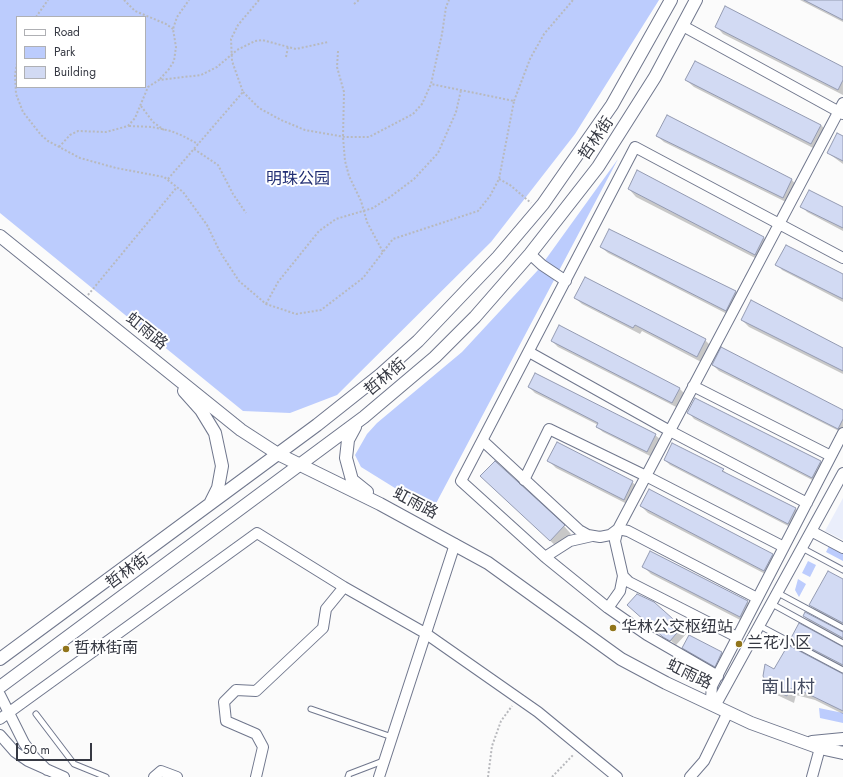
<!DOCTYPE html>
<meta charset="utf-8">
<style>
body{margin:0}
#map{position:relative;width:843px;height:777px;overflow:hidden;background:#fbfbfb;font-family:Jost,sans-serif}
canvas{display:block}
.legend{position:absolute;left:16px;top:16px;width:130px;height:72px;box-sizing:border-box;background:#fff;border:1px solid #afb0b4;margin:0;padding:5px 7px;list-style:none;font-size:12px;color:#363943}
.legend li{display:flex;align-items:center;gap:8px;height:20px}
.legend b{width:20px;border:1px solid #afb0b4}
.scale{position:absolute;left:16px;top:743px;width:76px;height:18px;box-sizing:border-box;border:2px solid #363943;border-top:0;padding-left:5px;font-size:12px;line-height:14px;white-space:nowrap;color:#363943;-webkit-text-stroke:3px #fff;paint-order:stroke}
</style>
<div id="map">
<canvas width="843" height="777"></canvas>
<ul class="legend">
<li><b style="height:5px;background:#fff"></b>Road</li>
<li><b style="height:11px;background:#bcccfd"></b>Park</li>
<li><b style="height:11px;background:#d2daf3"></b>Building</li>
</ul>
<div class="scale">50 m</div>
</div>
<script>
const g = document.querySelector('canvas').getContext('2d');
g.lineJoin = 'round';
function fillPath(path, color) {
  g.fillStyle = color;
  g.fill(path, 'evenodd');
}
function shape(rows) {
  const path = new Path2D();
  for (const r of rows) {
    path.moveTo(r[0], r[1]);
    for (let i = 2; i < r.length; i += 2) path.lineTo(r[i], r[i + 1]);
  }
  return path;
}
function strokePath(path, color, width, dash) {
  g.strokeStyle = color;
  g.lineWidth = width;
  g.lineCap = dash ? 'butt' : 'round';
  g.setLineDash(dash || []);
  g.stroke(path);
}
function write(font, color, halo, rows, align = 'center') {
  g.font = font + ' Jost,"Noto Sans SC",sans-serif';
  g.lineWidth = 4;
  g.setLineDash([]);
  g.textBaseline = 'middle';
  g.strokeStyle = halo;
  g.fillStyle = color;
  for (const [text, x, y, turn = 0] of rows) {
    g.save();
    g.translate(x, y);
    g.rotate((+turn || 0) * Math.PI / 180);
    g.textAlign = isNaN(turn) ? turn : align;
    if (halo) g.strokeText(text, 0, 0);
    g.fillText(text, 0, 0);
    g.restore();
  }
}
fillPath(shape([
 [843,498,843,540,825,531]
]), '#eaeefb');
fillPath(shape([
 [0,0,659,0,575,134,491,242,337,395,290,413,243,411,0,213],
 [17,17,145,17,145,87,17,87],
 [618,159,432,511,361,467,355,455,367,434,377,423,462,352,538,270],
 [829,546,843,553,843,561,826,552],
 [808,561,816,565,810,577,802,573],
 [798,579,806,584,799,597,795,590],
 [819,708,843,713,843,723,820,718]
]), '#bcccfd');
fillPath(shape([
 [800,0,843,0,843,22],
 [716,26,843,68,843,95,723,34],
 [686,80,821,125,828,133,819,151,694,87],
 [667,116,792,180,798,187,790,204,664,142,657,136],
 [843,137,843,164,828,153],
 [638,171,764,238,771,245,763,262,636,197,629,189],
 [802,206,843,208,843,231,807,212],
 [610,230,736,292,742,298,733,317,608,253,601,247],
 [777,264,843,278,843,302,782,270],
 [575,298,705,340,712,347,703,363,642,331,640,334,582,304],
 [742,320,843,349,843,374,749,327],
 [552,341,679,388,685,394,678,408,558,347],
 [713,365,843,411,843,433,719,371],
 [529,387,655,435,661,440,652,457,603,432,597,427,598,425,535,393],
 [689,413,820,462,826,467,818,483,694,419],
 [665,460,723,470,728,475,796,509,801,515,794,529,670,465],
 [549,461,632,482,640,489,631,506,556,468],
 [489,484,564,526,571,534,558,548],
 [641,506,773,555,779,561,771,577,648,513],
 [651,552,748,602,755,609,748,624,651,574,644,567],
 [843,580,843,626,818,612,810,605],
 [634,610,681,628,687,633,676,645],
 [804,616,843,632,843,641,811,623],
 [689,636,722,653,727,658,720,671,689,653,683,648],
 [793,638,843,647,843,668,800,645],
 [765,666,775,671,843,674,843,714,815,700,796,695,794,703,777,695,770,687,764,676]
]), '#0003');
const building = shape([
 [804,0,843,0,843,20,804,0],
 [725,6,843,67,843,80,838,90,715,27,725,6],
 [695,61,821,125,811,144,685,80,695,61],
 [667,115,792,179,783,198,656,136,667,115],
 [837,133,843,136,843,161,827,153,837,133],
 [637,170,764,237,755,255,628,189,637,170],
 [809,190,843,207,843,228,800,207,809,190],
 [609,229,736,291,726,311,600,247,609,229],
 [786,245,843,274,843,299,775,265,786,245],
 [585,277,706,339,697,357,635,325,633,328,574,298,585,277],
 [751,300,843,348,843,371,741,320,751,300],
 [559,325,680,388,672,403,551,341,559,325],
 [721,347,843,410,843,419,838,429,712,365,721,347],
 [535,373,656,434,647,452,596,427,598,423,528,387,535,373],
 [695,398,821,461,812,478,687,413,695,398],
 [557,442,633,481,624,500,547,461,557,442],
 [672,443,724,469,722,471,796,508,788,524,664,460,672,443],
 [495,461,565,525,550,541,480,476,495,461],
 [649,489,773,554,764,571,640,506,649,489],
 [650,551,748,601,740,617,642,567,650,551],
 [828,571,843,579,843,623,809,605,828,571],
 [637,594,654,602,682,627,670,641,663,637,627,605,637,594],
 [805,612,843,632,843,638,803,616,805,612],
 [799,623,843,647,843,665,791,638,799,623],
 [689,635,722,652,715,667,682,648,689,635],
 [788,645,843,674,843,711,806,693,789,688,787,696,769,688,763,676,765,664,774,669,788,645]
]);
fillPath(building, '#d2daf3');
strokePath(building, '#949bb2', 1);
const service = shape([
 [802,548,843,570],
 [778,593,843,628],
 [772,604,843,643],
 [760,626,843,670],
 [311,709,392,737],
 [36,714,74,764,106,777],
 [348,777,349,774,383,761]
]);
const minor = shape([
 [683,26,843,114],
 [530,254,542,265,566,281],
 [529,352,670,431,807,503],
 [693,386,831,456],
 [483,441,579,530,588,535,600,537,610,535,618,529,843,103],
 [524,480,549,429,646,476,784,547],
 [811,531,843,548],
 [545,557,570,541,592,536],
 [608,608,620,591,623,576],
 [737,637,629,582,623,576,615,541,618,529,628,531,757,598],
 [718,676,647,635,608,608,545,557,461,481,635,147,843,258],
 [0,695,24,743,34,757,47,770],
 [715,706,711,698,712,686,843,433],
 [715,706,843,473],
 [0,719,257,533,344,587,425,633,538,712,617,777],
 [0,735,15,752,28,761,64,777],
 [154,777,161,771,177,777],
 [256,777,263,747,256,734,226,721,224,702,236,690,256,691,323,628,326,609,344,587],
 [379,777,455,544],
 [690,777,704,761,728,712],
 [812,777,820,748]
]);
const tertiary = shape([
 [0,236,241,430,278,454,380,504,488,563,621,659,666,683,751,723,820,748,843,753],
 [184,391,201,410,215,433,222,466,218,488,211,502],
 [355,427,348,440,346,458,352,480,367,492],
 [0,659,317,425,380,375,418,341,498,257,543,204,612,105,671,0],
 [0,687,364,417,435,357,475,317,530,254,598,167,655,77,696,0],
 [812,742,843,739]
]);
strokePath(service, '#70778d', 7);
strokePath(minor, '#70778d', 12);
strokePath(tertiary, '#70778d', 14);
strokePath(shape([
 [124,0,135,11,166,24,173,29],
 [354,4,359,0],
 [36,17,48,0],
 [338,51,337,67,344,92,343,137,345,161,349,176,361,201,367,222,383,252],
 [286,57,288,47],
 [17,63,15,75,16,94,23,112,41,135,48,141,80,158,116,168,164,177,183,192,207,225,220,252,239,281,266,304,296,314,321,310,363,278,393,239,478,211,490,196,499,179,514,101,431,84],
 [160,79,169,69,174,61,176,47,173,29,177,17,189,0],
 [243,92,259,108,281,120,305,130,345,137,369,137,413,114,422,104,431,84,442,34,446,7,449,0],
 [514,101,530,59,544,34,573,0],
 [141,106,153,122,164,130],
 [129,126,152,127,171,131,183,136,198,144],
 [59,147,70,135,78,131,106,132,128,126,135,118,148,87,159,80,201,75,217,67,237,50,255,41,262,40,296,49,328,42],
 [194,149,218,165,233,194,246,213],
 [168,179,243,92,232,61,231,39,238,25,259,0],
 [499,179,510,185,531,203],
 [88,295,177,187],
 [266,304,278,282,319,231,336,219,373,208,390,197,414,179,438,153,456,112,461,90],
 [488,777,492,746,501,721,512,706],
 [552,777,574,754]
]), '#b8b9bd', 2, [2, 2]);
strokePath(service, '#fff', 5);
strokePath(minor, '#fff', 10);
strokePath(tertiary, '#fff', 12);
for (const [x, y, r, color] of [
 [613,628,4,"#91751b"],
 [739,644,4,"#91751b"],
 [66,649,4,"#91751b"]
]) {
  const dot = new Path2D();
  dot.arc(x, y, r, 0, 2 * Math.PI);
  g.fillStyle = color;
  g.fill(dot);
  strokePath(dot, '#fff', 1.5);
}
write('16px', '#363943', '#fff', [
 ["哲林街",597,139,-56],
 ["虹雨路",146,332,39],
 ["哲林街",386,378,-40],
 ["虹雨路",415,504,28],
 ["哲林街",128,572,-36],
 ["虹雨路",689,675,26]
]);
write('16px', '#222f74', '#fff', [
 ["明珠公园",298,180]
]);
write('16px', '#363943', '#fff', [
 ["华林公交枢纽站",621,628],
 ["兰花小区",747,644],
 ["哲林街南",74,649]
], 'left');
write('18px', '#454c60', '#fff', [
 ["南山村",788,689]
]);
</script>
